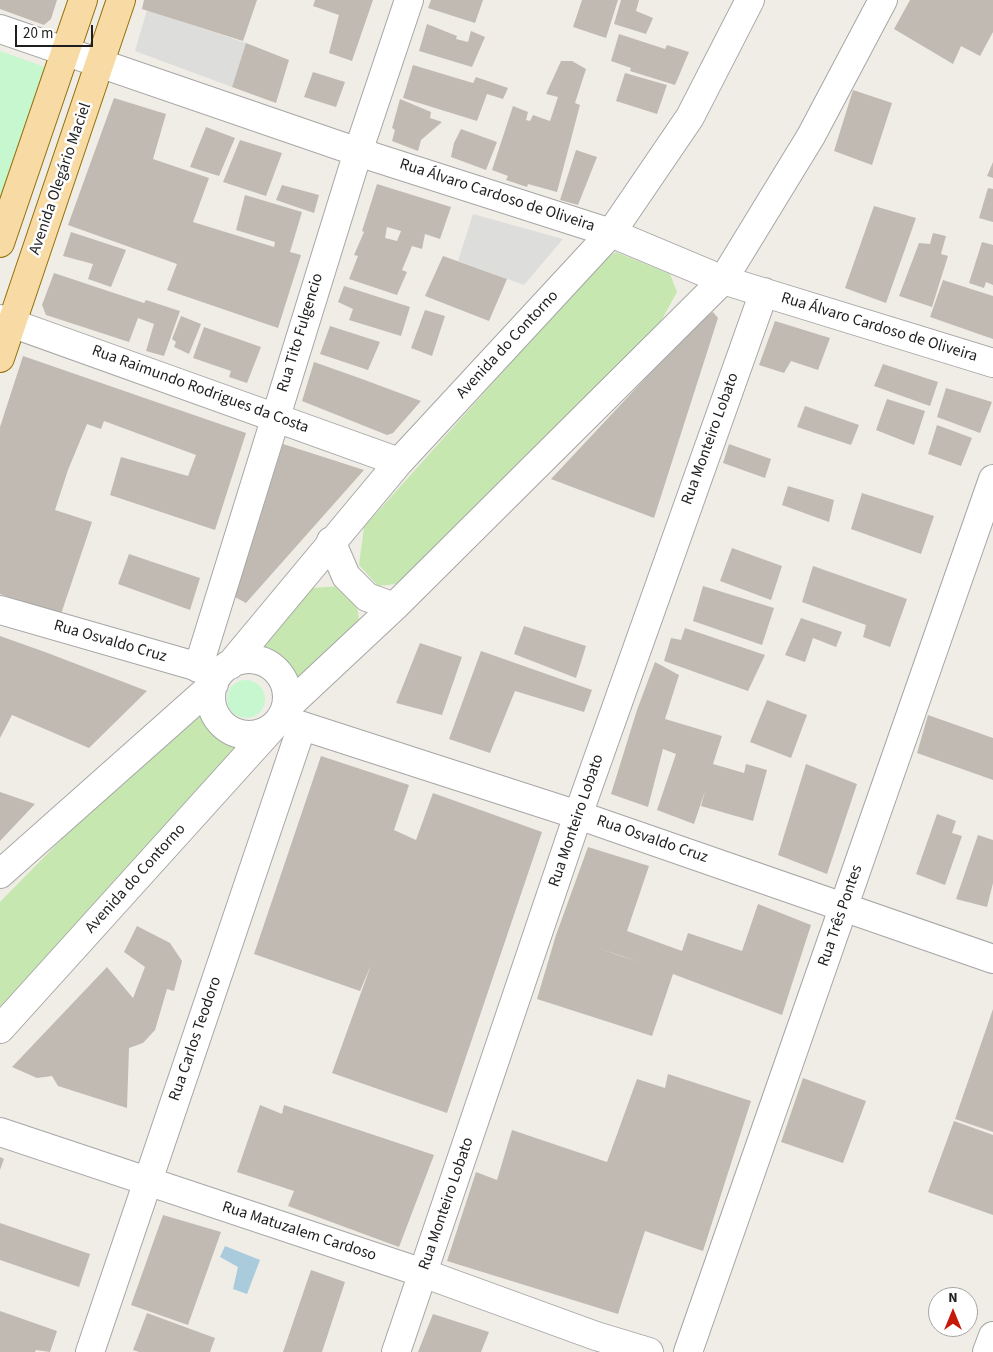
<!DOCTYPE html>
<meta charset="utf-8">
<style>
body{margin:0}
#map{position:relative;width:993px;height:1352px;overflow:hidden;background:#f0ede6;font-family:"Source Sans 3",sans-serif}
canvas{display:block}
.north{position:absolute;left:928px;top:1287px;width:50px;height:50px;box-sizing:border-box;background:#fff;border:1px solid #a5a5a5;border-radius:50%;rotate:0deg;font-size:14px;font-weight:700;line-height:20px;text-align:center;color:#1f1f1f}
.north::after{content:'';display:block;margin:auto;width:18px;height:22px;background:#c5190a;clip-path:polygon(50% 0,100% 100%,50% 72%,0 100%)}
.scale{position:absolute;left:15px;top:25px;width:78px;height:22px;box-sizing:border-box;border:2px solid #1f1f1f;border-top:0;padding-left:6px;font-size:15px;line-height:18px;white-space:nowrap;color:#1f1f1f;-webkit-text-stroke:4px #fff;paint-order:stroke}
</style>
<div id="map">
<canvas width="993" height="1352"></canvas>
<div class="north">N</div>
<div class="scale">20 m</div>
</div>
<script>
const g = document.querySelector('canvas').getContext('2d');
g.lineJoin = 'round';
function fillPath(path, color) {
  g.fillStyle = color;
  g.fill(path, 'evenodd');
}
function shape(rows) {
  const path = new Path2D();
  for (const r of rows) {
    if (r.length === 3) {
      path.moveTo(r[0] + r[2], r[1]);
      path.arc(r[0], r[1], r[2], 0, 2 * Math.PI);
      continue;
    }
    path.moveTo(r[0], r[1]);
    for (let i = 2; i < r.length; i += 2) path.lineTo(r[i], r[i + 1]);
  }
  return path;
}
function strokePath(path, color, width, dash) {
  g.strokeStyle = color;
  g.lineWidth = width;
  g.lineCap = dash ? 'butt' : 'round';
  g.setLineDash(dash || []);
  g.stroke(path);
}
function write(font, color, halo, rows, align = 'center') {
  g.font = font + ' "Source Sans 3",sans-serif';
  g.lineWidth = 5;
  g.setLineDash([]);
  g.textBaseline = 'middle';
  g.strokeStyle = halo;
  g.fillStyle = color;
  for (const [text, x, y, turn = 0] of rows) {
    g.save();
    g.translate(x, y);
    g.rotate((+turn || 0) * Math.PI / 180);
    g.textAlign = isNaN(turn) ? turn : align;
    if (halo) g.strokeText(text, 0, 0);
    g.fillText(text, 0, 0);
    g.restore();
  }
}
fillPath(shape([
 [147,10,246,43,232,87,135,51],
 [473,214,563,239,524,285,458,261]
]), '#dddddc');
fillPath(shape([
 [616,252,670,274,677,292,661,321,405,583,378,586,359,565,364,527,601,262],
 [342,586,356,599,359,620,353,640,297,694,291,675,275,661,250,650,310,588],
 [201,697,203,710,213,725,252,742,0,1015,0,902]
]), '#c6e7af');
fillPath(shape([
 [0,51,45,67,0,197],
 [246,699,19]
]), '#c6f7ce');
fillPath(shape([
 [225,1246,260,1260,247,1294,233,1289,238,1267,220,1257]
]), '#a9cbdb');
fillPath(shape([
 [0,0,57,0,51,19,44,25,0,9],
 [144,0,257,0,243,41,142,9],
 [315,0,373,0,352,61,329,53,339,15,313,6],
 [431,0,483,0,475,23,428,8],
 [582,0,618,0,606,38,573,27],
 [621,0,639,0,636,11,653,18,646,34,614,24],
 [910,0,993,0,993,32,980,56,961,46,953,64,894,29],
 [427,24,457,36,456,39,468,42,471,31,485,37,472,67,419,51],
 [619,34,665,49,667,45,689,52,675,85,630,71,631,68,611,61],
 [246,43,289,60,276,103,232,87],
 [561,61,572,61,586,69,575,103,580,105,557,192,528,184,527,187,506,180,508,176,492,170,513,106,528,112,526,120,530,121,533,115,550,121,558,97,546,94],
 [413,65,473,83,476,77,508,88,503,99,487,94,477,121,403,98],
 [313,72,345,82,336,107,304,97],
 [625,73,667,85,657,114,616,101],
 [853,90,892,103,872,165,834,151],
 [114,98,166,114,153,159,209,178,193,222,274,247,275,242,236,230,245,195,302,212,290,252,301,255,278,328,167,290,177,264,68,225],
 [400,99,431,112,430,118,442,122,421,140,418,151,392,141,395,130,392,128],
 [206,127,235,138,219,176,190,167],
 [461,129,497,142,486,170,451,157,454,143],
 [240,140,282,153,266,196,223,182],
 [576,150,597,157,578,205,560,200],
 [993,162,993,178,987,176],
 [377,184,451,207,440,239,425,234,422,249,412,246,402,270,407,272,397,295,349,279,358,256,354,255,364,232,362,231],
 [387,227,401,231,397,241,385,238],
 [282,185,319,195,314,213,276,200],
 [988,188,993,189,993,222,979,218],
 [874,206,916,218,886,303,845,288],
 [71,232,126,250,111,287,88,279,93,264,63,256],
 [933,233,946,236,941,254,948,256,932,307,899,296,919,243,930,244],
 [982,242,993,245,993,285,986,282,984,288,969,283],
 [443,256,507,279,489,321,425,296],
 [54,273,144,303,146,300,180,311,164,356,146,351,154,324,138,318,129,342,46,315,42,305],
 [943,280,993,296,993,339,930,317],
 [344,286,410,307,401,336,349,320,353,309,338,302],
 [425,310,445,316,432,356,411,348],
 [713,312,718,318,654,518,551,479,699,321],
 [181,316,201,324,189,354,174,347,176,342,172,339],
 [775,321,830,338,818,370,791,361,784,373,759,365],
 [330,326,380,342,368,370,320,354],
 [204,327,261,347,247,383,229,377,231,371,193,358],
 [23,356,246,433,215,530,110,495,121,457,188,476,196,455,104,421,101,429,87,424,68,470,55,510,92,522,61,614,0,594,0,427],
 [314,362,362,379,421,401,393,433,387,435,302,401],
 [883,364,938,382,930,406,874,386],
 [946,388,992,402,980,433,937,417],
 [887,399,925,411,914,445,876,430],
 [805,406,859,425,851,445,797,427],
 [937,425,972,438,961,466,928,454],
 [283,444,364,470,246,603,235,597],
 [729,444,771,459,765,478,723,463],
 [788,486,834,500,829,522,782,505],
 [862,493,934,516,921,554,851,529],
 [732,548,782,566,771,600,720,581],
 [129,554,200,578,190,610,118,584],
 [813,566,907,599,890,647,863,637,866,625,802,602],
 [703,586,774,608,762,645,693,621],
 [801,618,842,632,836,647,813,638,805,662,785,655],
 [524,626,586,646,576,678,514,654],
 [685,628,765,655,748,691,664,661,671,638,681,640],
 [0,636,45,652,147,691,89,748,12,715,0,738],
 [420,643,462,657,442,715,396,703],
 [481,651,592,690,584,712,515,691,490,753,449,739],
 [655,662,679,675,665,719,722,736,713,764,744,773,746,764,767,770,753,821,701,806,705,791,694,824,657,810,676,754,663,749,648,807,611,794,637,710],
 [767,700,807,715,791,758,750,742],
 [928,715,993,738,993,780,917,753],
 [321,756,409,785,394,830,416,840,433,793,542,832,447,1113,332,1073,371,965,360,991,254,954],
 [806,764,857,784,827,874,778,855],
 [0,792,35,804,0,841],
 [937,814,956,821,952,833,962,836,945,885,916,874],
 [978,835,993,840,993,883,987,907,956,899],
 [588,847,649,866,627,931,682,951,688,933,742,951,758,904,811,925,782,1015,673,974,652,1036,537,999,556,935],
 [597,948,619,955,639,962],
 [137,926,170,943,182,961,174,991,167,989,155,1030,143,1043,129,1048,127,1108,58,1086,52,1076,37,1078,12,1067,107,967,133,998,145,967,124,952],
 [993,1009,993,1132,955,1119],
 [668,1074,751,1101,703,1251,645,1231,618,1314,447,1261,476,1172,497,1180,512,1130,607,1162,637,1079,665,1088],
 [803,1078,866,1101,843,1163,781,1142],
 [260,1105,282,1114,284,1105,434,1155,399,1247,288,1206,294,1191,237,1172],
 [954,1121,993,1135,993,1215,928,1192],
 [0,1157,4,1159,0,1170],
 [163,1215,221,1232,188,1325,131,1305],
 [0,1223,90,1254,79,1287,0,1260],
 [311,1270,345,1282,322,1352,283,1352],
 [0,1311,57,1331,50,1352,36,1350,35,1352,0,1352],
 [147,1313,215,1338,210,1352,139,1352,133,1350],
 [433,1314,489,1332,481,1352,418,1352]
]), '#c0bab3');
const minor = shape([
 [0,29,358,152,611,233,723,280,993,363],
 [0,319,399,462],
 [331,541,346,576,367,597,394,607],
 [0,610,216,672],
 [249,697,38],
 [230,665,399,462,611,233,690,117,750,0],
 [198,668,358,152,409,0],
 [286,708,394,607,723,280,811,136,883,0],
 [281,719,578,815,993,959],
 [0,874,214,684],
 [0,1029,272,728],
 [0,1132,423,1273,596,1336,649,1352],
 [90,1352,302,726],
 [396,1352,578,815,764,292],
 [688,1352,993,479],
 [987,1352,993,1336]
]);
const major = shape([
 [0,243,83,0],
 [0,358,121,0]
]);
strokePath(minor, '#a6a6a6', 30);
strokePath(major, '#937008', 30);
strokePath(minor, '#fff', 28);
strokePath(major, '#f7daa4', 28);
write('16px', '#1f1f1f', '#fff', [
 ["Avenida Olegário Maciel",61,179,-71],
 ["Rua Álvaro Cardoso de Oliveira",497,196,18],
 ["Rua Álvaro Cardoso de Oliveira",879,328,17],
 ["Rua Tito Fulgencio",301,333,-73],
 ["Avenida do Contorno",508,345,-47],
 ["Rua Raimundo Rodrigues da Costa",200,390,20],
 ["Rua Monteiro Lobato",711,439,-70],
 ["Rua Osvaldo Cruz",110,642,16],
 ["Rua Monteiro Lobato",577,821,-71],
 ["Rua Osvaldo Cruz",652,840,19],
 ["Avenida do Contorno",136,879,-48],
 ["Rua Três Pontes",841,916,-71],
 ["Rua Carlos Teodoro",196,1039,-71],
 ["Rua Monteiro Lobato",447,1204,-71],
 ["Rua Matuzalem Cardoso",299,1232,18]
]);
</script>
